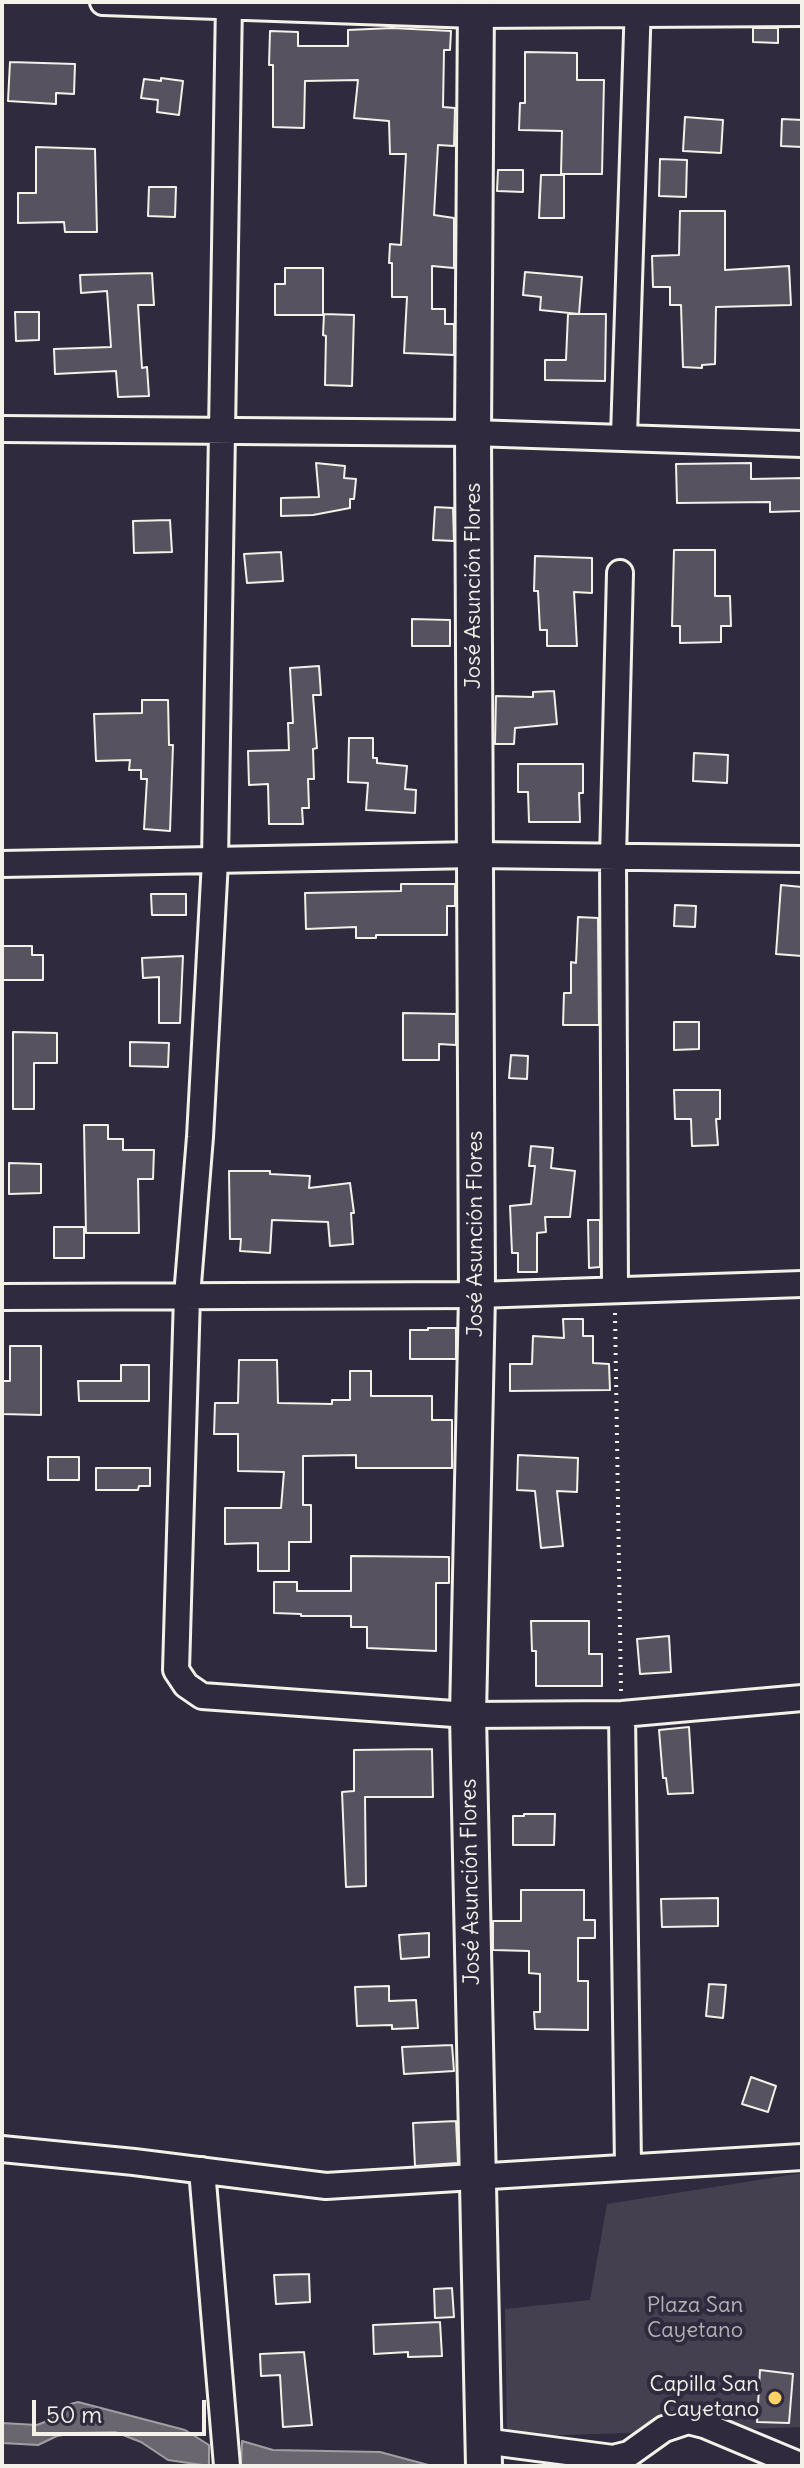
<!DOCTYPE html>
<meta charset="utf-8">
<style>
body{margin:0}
#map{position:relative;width:804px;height:2468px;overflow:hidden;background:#2f2a3d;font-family:Delius,sans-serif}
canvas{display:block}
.frame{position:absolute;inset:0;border:4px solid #f4f1e8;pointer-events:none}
.scale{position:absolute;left:32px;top:2400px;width:174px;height:36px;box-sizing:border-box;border:4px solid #f4f1e8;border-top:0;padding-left:10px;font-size:24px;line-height:28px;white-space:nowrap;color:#f4f1e8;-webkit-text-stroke:6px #2f2a3d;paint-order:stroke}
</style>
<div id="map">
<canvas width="804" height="2468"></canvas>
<div class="frame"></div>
<div class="scale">50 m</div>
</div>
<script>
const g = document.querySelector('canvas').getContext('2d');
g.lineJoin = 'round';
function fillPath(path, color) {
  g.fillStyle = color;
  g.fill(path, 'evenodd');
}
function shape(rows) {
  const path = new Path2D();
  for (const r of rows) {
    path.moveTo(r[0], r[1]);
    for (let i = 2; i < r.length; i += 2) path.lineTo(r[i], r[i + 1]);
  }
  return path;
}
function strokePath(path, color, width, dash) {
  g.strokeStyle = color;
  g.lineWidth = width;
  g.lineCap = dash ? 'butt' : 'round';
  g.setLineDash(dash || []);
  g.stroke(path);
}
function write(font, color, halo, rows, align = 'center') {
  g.font = font + ' Delius,sans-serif';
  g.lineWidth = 8;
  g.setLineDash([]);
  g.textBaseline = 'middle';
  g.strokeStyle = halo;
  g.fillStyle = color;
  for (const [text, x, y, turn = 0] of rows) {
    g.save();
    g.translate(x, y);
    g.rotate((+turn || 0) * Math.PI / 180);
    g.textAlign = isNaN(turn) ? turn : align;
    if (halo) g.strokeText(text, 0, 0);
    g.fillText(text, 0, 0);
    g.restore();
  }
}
fillPath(shape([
 [802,2173,802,2427,507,2437,505,2309,590,2300,607,2204]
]), '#454050');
const water = shape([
 [78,2402,185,2430,209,2445,209,2466,168,2460,141,2442,115,2432,75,2433,57,2436,38,2445,2,2443,2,2423,37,2425,50,2420,67,2405,78,2402],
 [242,2441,273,2450,380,2452,432,2466,241,2466,242,2441]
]);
fillPath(water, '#6a6670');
strokePath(water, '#a19ea0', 2);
const building = shape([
 [392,28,451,31,450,50,444,50,443,107,455,108,454,146,438,145,434,215,454,218,454,268,432,266,432,309,445,309,445,324,454,324,454,355,404,353,407,297,392,297,392,263,389,263,390,244,401,245,406,154,390,154,389,121,354,118,358,80,305,81,304,128,273,127,273,65,269,65,270,31,298,32,298,46,348,46,348,30,392,28],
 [753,28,778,28,778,43,753,42,753,28],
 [525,52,577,53,577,80,604,80,602,174,561,174,562,131,519,130,520,103,525,103,525,52],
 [10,62,75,64,74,94,56,93,56,104,8,101,10,62],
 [161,78,183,81,179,115,157,112,158,100,141,98,144,79,161,81,161,78],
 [685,117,723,120,721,153,683,151,685,117],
 [782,119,802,120,802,147,781,146,782,119],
 [36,147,95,149,97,232,65,232,64,222,18,223,18,193,36,193,36,147],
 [660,159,687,160,686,197,659,196,660,159],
 [498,170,523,170,523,192,497,191,498,170],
 [541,175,564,175,564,218,539,218,541,175],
 [149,187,176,187,175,217,148,216,149,187],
 [680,211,725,211,725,270,789,266,791,305,716,307,715,364,702,365,702,368,683,367,681,305,670,305,670,287,653,287,652,256,679,255,680,211],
 [285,268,323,268,323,315,275,315,275,284,285,284,285,268],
 [525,272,582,277,579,314,540,310,541,297,523,295,525,272],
 [152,273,154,305,138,305,142,368,147,367,149,396,118,397,116,371,55,374,54,349,111,347,107,291,81,293,80,275,152,273],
 [15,312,39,312,39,340,16,341,15,312],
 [324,314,354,315,352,386,325,385,326,336,323,335,324,314],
 [568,314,606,314,605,381,545,380,545,360,566,360,568,314],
 [316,463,345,466,344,478,356,479,354,499,350,499,350,508,313,515,281,516,281,498,319,497,316,463],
 [751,463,751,479,802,478,802,511,770,512,770,502,677,503,676,464,751,463],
 [435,507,453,508,454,541,433,540,435,507],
 [170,520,172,552,134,553,133,521,170,520],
 [674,550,715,550,715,596,730,596,731,626,721,626,721,642,680,643,680,626,672,626,674,550],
 [281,552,283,581,247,583,244,554,281,552],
 [535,556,592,558,592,593,574,592,577,646,547,646,547,630,540,630,538,591,534,591,535,556],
 [412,619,450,620,450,646,412,646,412,619],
 [319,666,321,695,313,695,317,748,313,749,314,779,308,779,309,808,302,808,303,824,269,824,268,784,249,785,248,751,289,750,288,723,293,723,290,668,319,666],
 [554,691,557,724,515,728,514,744,495,744,496,696,533,697,533,692,554,691],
 [142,700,168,700,169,745,173,745,170,831,144,829,147,779,141,779,141,770,129,770,130,760,96,761,94,714,142,713,142,700],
 [349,738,373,738,373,758,377,758,377,763,407,766,405,789,416,790,415,813,366,810,368,783,348,782,349,738],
 [694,753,728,755,727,783,693,781,694,753],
 [518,764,583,764,583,793,579,793,580,822,529,822,528,792,518,792,518,764],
 [401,884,455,884,455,906,447,906,447,935,376,935,376,938,356,938,356,927,306,929,305,893,401,891,401,884],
 [781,885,802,887,802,956,776,954,781,885],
 [151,894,186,894,186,915,152,915,151,894],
 [675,905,696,906,695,927,674,926,675,905],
 [578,917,598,918,599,1025,563,1025,564,993,571,993,571,962,576,963,578,917],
 [2,946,32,946,32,955,43,955,43,980,2,980,2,946],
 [183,956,180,1023,159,1023,159,977,143,978,142,958,183,956],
 [403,1013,456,1014,456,1045,439,1044,439,1060,403,1060,403,1013],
 [674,1022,699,1022,699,1049,674,1050,674,1022],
 [13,1032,57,1033,57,1063,34,1063,34,1109,13,1109,13,1032],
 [130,1042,169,1043,168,1067,130,1066,130,1042],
 [511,1055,528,1056,527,1079,509,1078,511,1055],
 [674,1090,720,1090,720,1119,716,1119,718,1145,692,1146,691,1119,675,1119,674,1090],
 [84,1125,108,1125,108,1139,123,1139,123,1150,154,1150,153,1179,138,1179,139,1233,86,1233,84,1125],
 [531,1146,553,1148,551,1168,575,1171,570,1217,545,1217,546,1232,537,1233,537,1272,518,1272,518,1253,512,1253,510,1206,531,1204,535,1166,529,1166,531,1146],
 [9,1163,41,1164,41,1193,9,1194,9,1163],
 [229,1171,270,1171,270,1174,310,1176,309,1188,350,1183,354,1213,351,1213,353,1244,330,1246,328,1222,272,1220,270,1253,240,1251,241,1239,230,1239,229,1171],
 [588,1220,600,1220,600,1267,589,1268,588,1220],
 [54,1227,84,1227,84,1258,54,1258,54,1227],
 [563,1319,583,1319,583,1336,593,1336,593,1363,609,1364,610,1390,510,1391,510,1364,532,1364,533,1336,564,1338,563,1319],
 [428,1328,456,1328,456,1359,410,1359,410,1330,428,1330,428,1328],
 [10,1346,41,1346,41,1415,2,1414,2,1381,10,1381,10,1346],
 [239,1360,277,1360,278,1403,332,1404,332,1400,350,1400,350,1371,371,1371,371,1396,432,1396,432,1420,452,1420,452,1468,356,1468,356,1455,303,1456,303,1505,311,1505,311,1542,289,1542,289,1571,258,1571,258,1543,225,1544,225,1508,281,1508,284,1472,238,1471,238,1434,214,1434,215,1403,238,1403,239,1360],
 [121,1365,149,1365,149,1401,79,1401,78,1381,121,1381,121,1365],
 [518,1455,578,1458,577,1492,557,1491,563,1546,541,1548,535,1491,517,1490,518,1455],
 [48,1457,79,1457,79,1480,48,1480,48,1457],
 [96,1468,150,1468,150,1486,139,1486,138,1490,96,1490,96,1468],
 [351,1556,449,1557,449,1583,436,1583,436,1651,367,1648,367,1627,351,1627,351,1616,301,1616,301,1614,274,1613,274,1582,297,1582,297,1591,351,1591,351,1556],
 [531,1621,589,1621,589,1654,602,1654,602,1686,536,1686,536,1651,532,1651,531,1621],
 [669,1636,671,1672,640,1674,637,1639,669,1636],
 [689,1727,693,1793,668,1794,666,1778,663,1778,659,1730,689,1727],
 [432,1749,433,1797,365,1797,366,1886,346,1887,342,1792,354,1791,354,1750,432,1749],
 [524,1814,555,1814,554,1845,513,1845,513,1816,524,1816,524,1814],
 [521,1890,584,1890,584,1920,595,1920,595,1938,578,1938,578,1981,588,1981,588,2030,535,2029,534,2012,540,2012,540,1974,529,1973,529,1951,493,1950,493,1921,521,1921,521,1890],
 [718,1898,718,1926,662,1927,661,1899,718,1898],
 [429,1933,429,1957,401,1959,399,1935,429,1933],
 [709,1984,726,1985,723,2018,706,2016,709,1984],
 [389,1986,389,2001,416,2000,418,2028,392,2029,392,2025,357,2026,355,1987,389,1986],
 [452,2045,454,2071,404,2074,402,2047,452,2045],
 [751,2077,776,2086,768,2112,742,2104,751,2077],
 [456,2121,458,2163,415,2166,413,2123,456,2121],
 [309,2274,310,2302,276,2304,274,2275,309,2274],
 [452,2288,454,2317,435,2318,434,2289,452,2288],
 [440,2322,442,2356,408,2357,408,2352,374,2354,373,2325,440,2322],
 [304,2352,312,2425,283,2427,280,2375,261,2376,260,2354,304,2352],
 [760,2370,793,2374,789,2423,757,2422,760,2370]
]);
fillPath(building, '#56525f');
strokePath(building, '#f4f1e8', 2);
const street = shape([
 [103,2,475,15,802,13],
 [229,2,215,861,200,1137,187,1296,176,1670,186,1685,202,1696,468,1715,622,1714,802,1698],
 [2,429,473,433,802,444],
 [624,436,638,2],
 [2,864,475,855,802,859],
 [615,1290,613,858,620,573],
 [2,1297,477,1295,802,1284],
 [622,1714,628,2167],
 [2,2149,134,2162,326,2186,802,2157],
 [202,2170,227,2466],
 [483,2441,613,2458,629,2454,664,2429,688,2421,704,2425,802,2466]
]);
const secondary = shape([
 [476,2,473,433,477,1295,468,1715,484,2466]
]);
strokePath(street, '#f4f1e8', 30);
strokePath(secondary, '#f4f1e8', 40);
strokePath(shape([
 [615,1313,621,1692]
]), '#f4f1e8', 4, [2, 6]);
strokePath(street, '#2f2a3d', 24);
strokePath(secondary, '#2f2a3d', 34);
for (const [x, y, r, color] of [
 [775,2398,8,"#ffd166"]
]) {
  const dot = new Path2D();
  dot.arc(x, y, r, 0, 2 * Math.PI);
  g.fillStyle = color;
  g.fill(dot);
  strokePath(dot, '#2f2a3d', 3);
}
write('22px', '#f4f1e8', '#2f2a3d', [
 ["José Asunción Flores",474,586,-90],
 ["José Asunción Flores",476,1234,-90],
 ["José Asunción Flores",471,1882,-91]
]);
write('22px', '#b7b3b3', '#2f2a3d', [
 ["Plaza San",695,2306],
 ["Cayetano",695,2331]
]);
write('22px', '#f4f1e8', '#2f2a3d', [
 ["Capilla San",759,2385],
 ["Cayetano",759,2410]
], 'right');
</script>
